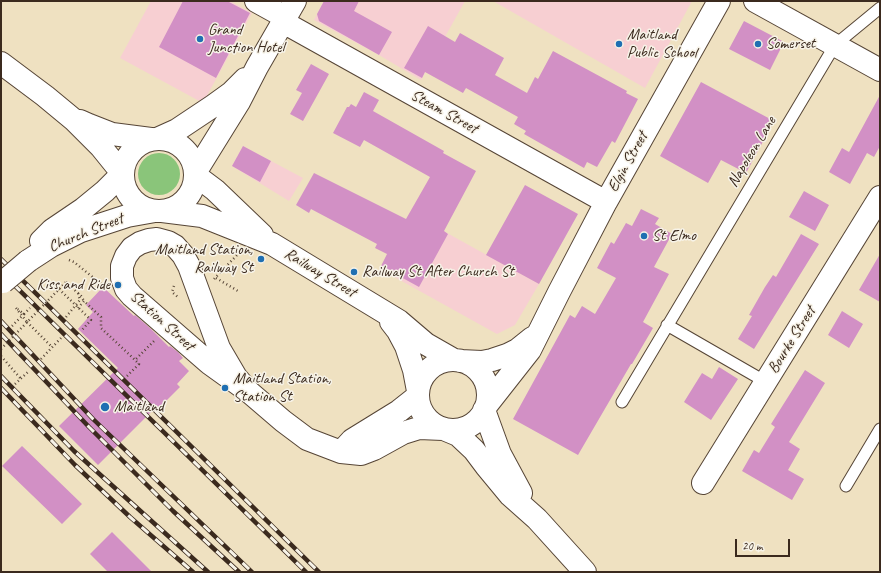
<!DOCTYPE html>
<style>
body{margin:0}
#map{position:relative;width:881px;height:573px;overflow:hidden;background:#efe1c1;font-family:Caveat,sans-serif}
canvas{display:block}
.frame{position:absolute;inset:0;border:2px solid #3b2a1e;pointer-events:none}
.scale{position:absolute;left:735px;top:539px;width:55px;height:18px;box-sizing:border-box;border:2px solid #3b2a1e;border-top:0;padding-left:5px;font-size:12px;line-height:14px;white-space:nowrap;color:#3b2a1e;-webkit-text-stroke:3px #f7f3e8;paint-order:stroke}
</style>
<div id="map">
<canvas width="881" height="573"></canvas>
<div class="frame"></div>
<div class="scale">20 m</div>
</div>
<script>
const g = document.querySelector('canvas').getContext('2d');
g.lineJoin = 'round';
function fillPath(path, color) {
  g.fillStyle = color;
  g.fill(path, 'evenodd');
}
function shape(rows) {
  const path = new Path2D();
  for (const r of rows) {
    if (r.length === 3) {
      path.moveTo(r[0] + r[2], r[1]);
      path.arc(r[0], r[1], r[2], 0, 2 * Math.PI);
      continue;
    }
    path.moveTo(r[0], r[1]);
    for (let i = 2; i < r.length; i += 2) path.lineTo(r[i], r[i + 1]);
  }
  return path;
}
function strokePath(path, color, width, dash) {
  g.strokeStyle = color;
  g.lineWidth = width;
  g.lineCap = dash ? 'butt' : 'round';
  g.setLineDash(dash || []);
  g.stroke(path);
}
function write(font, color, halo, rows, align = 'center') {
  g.font = font + ' Caveat,sans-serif';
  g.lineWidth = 3;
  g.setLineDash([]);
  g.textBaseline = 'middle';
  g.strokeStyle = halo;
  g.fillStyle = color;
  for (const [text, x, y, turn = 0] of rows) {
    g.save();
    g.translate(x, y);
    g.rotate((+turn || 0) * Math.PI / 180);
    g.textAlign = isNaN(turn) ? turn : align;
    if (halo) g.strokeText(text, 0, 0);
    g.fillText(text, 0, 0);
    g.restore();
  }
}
fillPath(shape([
 [151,1,230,1,252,13,203,103,120,58],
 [324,1,465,1,421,80,379,55,314,20],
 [493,1,692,1,645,88],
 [243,146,303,178,289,201,232,166],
 [411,213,539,284,515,325,497,334,380,269]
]), '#f7cfd2');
fillPath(shape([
 [159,174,21]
]), '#8ac57a');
fillPath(shape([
 [183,1,227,1,250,13,216,78,159,47],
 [324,1,359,1,354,11,392,32,379,55,319,21,317,14],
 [744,21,784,42,770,70,729,49],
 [428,26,455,42,460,33,504,58,495,75,527,93,535,77,538,79,553,51,627,91,626,93,638,99,615,143,612,141,597,167,587,162,584,168,524,134,526,131,514,124,518,117,466,88,463,93,425,72,422,78,404,68],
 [311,64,329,74,303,121,290,114,302,93,296,90],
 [701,82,774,121,746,173,721,160,708,183,660,156],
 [364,92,379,100,373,111,444,151,443,153,476,171,444,231,448,234,419,287,381,266,387,254,375,248,377,244,311,209,309,213,296,205,314,173,406,219,430,177,364,140,360,147,333,133,347,107,349,107,351,104,356,107],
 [880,95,880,146,874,157,867,153,850,184,829,172,842,148,849,152],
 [243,146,271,161,260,182,232,166],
 [525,185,578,214,539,284,486,255],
 [804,191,829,205,815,231,789,217],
 [641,209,659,218,655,224,672,234,654,267,669,274,643,322,653,328,632,364,631,364,578,455,513,419,570,315,575,318,582,306,595,314,616,278,597,268,611,242,614,244,626,223,632,226],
 [801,234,819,244,754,349,738,339,752,316,749,315,765,287,773,275,776,277],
 [880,254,880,302,859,290],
 [103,287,134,316,135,315,150,328,169,347,170,346,178,352,183,358,179,361,189,371,177,384,180,387,159,408,157,406,98,465,59,426,118,368,78,329,93,312,86,305],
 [842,311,863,324,849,348,828,335],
 [719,367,738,379,711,420,684,402,702,373,712,379],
 [805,370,825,383,789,442,800,449,788,470,804,479,792,500,742,471,754,450,759,453,775,427,771,424],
 [22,446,82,504,62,524,2,466],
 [112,532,152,572,108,572,90,554]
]), '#d290c5');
const service = shape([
 [667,325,766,382],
 [622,402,835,45,880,8],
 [846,486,880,429]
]);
const minor = shape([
 [256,1,285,17],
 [755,1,880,70],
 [283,22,606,202],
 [157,139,177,130,213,106,231,93,245,79],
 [195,173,239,102,257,67,295,1],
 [195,175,215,190,262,235],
 [162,211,202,216,272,244,399,321,426,344,454,360],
 [391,322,398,331,406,346,414,370,418,391],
 [453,395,35],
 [460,361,482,362,492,360,507,355,517,350,532,338],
 [248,391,236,377,219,348,189,266,183,255,175,246,168,242,157,239,149,240,140,243,132,248,126,256,122,266,122,278,126,289,132,296,209,363,248,391,283,421,307,439,341,452,361,454,374,449,403,433,419,428,443,429],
 [486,406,530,350,559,292,606,202,719,1],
 [484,410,500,454,521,493],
 [446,430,458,435,474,450,486,466,510,495,537,519,585,572],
 [341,452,352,440,399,411,418,396],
 [703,483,880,197]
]);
const secondary = shape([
 [1,63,45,96,74,120,101,147,122,173],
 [80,121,89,125,112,134,151,139],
 [159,175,36],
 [41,241,52,230,83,209,105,191,122,174],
 [28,261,51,246,81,231,127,216,155,211]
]);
strokePath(service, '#564536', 13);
strokePath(minor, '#564536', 24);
strokePath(secondary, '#564536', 24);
strokePath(shape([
 [69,260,74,262,101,284,104,283],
 [216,278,238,291],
 [214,279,238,254],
 [66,282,81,296,84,301],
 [174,286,172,292,179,298],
 [59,289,91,320,81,331],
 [78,308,84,301,101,317,101,328,135,360,154,341],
 [24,314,30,308],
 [66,317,80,300,78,293],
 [27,322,52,347],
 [12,326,24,314,16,308],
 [1,356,21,379],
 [41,359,61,338],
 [127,376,139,364,135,360],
 [15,384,28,372]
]), '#564536', 2.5, [1, 3]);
strokePath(service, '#fff', 11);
strokePath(minor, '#fff', 22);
strokePath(secondary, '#fff', 22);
const rail = shape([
 [1,259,319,572],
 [1,272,306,572],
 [1,321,93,419,252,572],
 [1,334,89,427,173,511,239,572],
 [1,376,74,451,208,572],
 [1,388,75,465,130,517,193,572]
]);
strokePath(rail, '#3b2a1e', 4.5);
strokePath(rail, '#f7f3e8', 3, [9]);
const secondaryBridge = shape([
 [3,282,28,261]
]);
strokePath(secondaryBridge, '#564536', 24, []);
strokePath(shape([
 [16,308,27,322],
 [1,349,66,282]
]), '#564536', 2.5, [1, 3]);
strokePath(secondaryBridge, '#fff', 22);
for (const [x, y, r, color] of [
 [200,39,4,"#1f6fb2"],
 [619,44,4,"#1f6fb2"],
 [758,44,4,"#1f6fb2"],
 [644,236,4,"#1f6fb2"],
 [261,259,4,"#1f6fb2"],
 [354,272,4,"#1f6fb2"],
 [118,285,4,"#1f6fb2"],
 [225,388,4,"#1f6fb2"],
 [105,407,5,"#1f6fb2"]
]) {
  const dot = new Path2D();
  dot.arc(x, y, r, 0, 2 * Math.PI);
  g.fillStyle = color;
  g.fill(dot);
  strokePath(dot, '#f7f3e8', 1.5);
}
write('16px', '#3b2a1e', '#f7f3e8', [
 ["Grand",208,30],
 ["Junction Hotel",208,48],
 ["Maitland",627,35],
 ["Public School",627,53],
 ["Somerset",766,44],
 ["St Elmo",652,236],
 ["Maitland Station,",253,250,"right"],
 ["Railway St",253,268,"right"],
 ["Railway St After Church St",362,272],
 ["Kiss and Ride",110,285,"right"],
 ["Maitland Station,",233,379],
 ["Station St",233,397],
 ["Maitland",114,407]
], 'left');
write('16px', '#3b2a1e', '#f7f3e8', [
 ["Steam Street",444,112,29],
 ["Napoleon Lane",752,152,-59],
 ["Elgin Street",628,162,-61],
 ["Church Street",86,233,-22],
 ["Railway Street",320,273,31],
 ["Station Street",162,321,42],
 ["Bourke Street",792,340,-58]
]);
</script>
